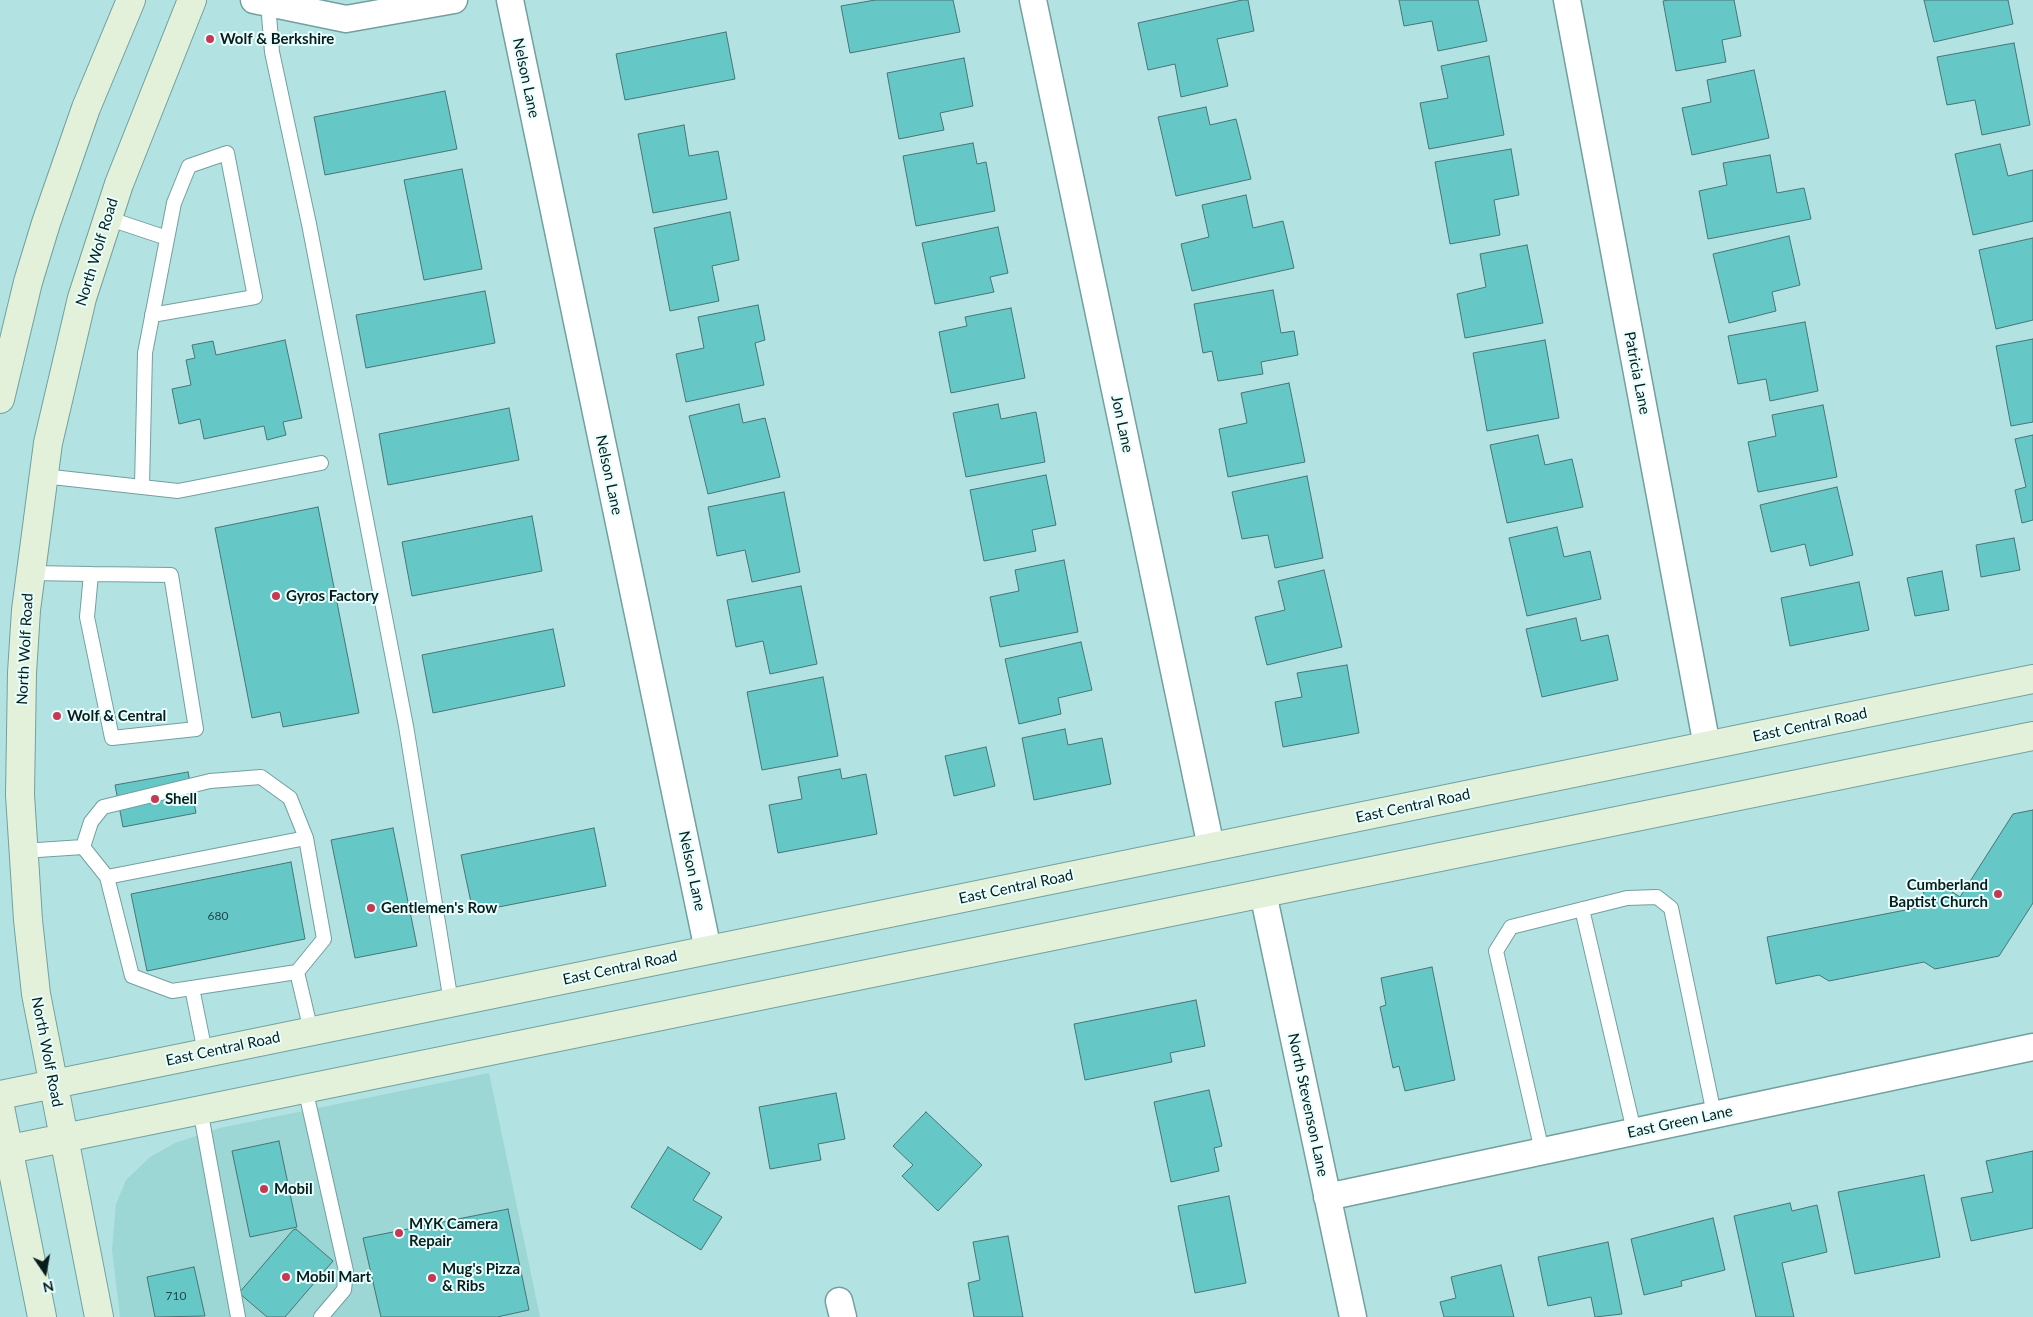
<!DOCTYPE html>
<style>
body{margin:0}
#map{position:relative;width:2033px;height:1317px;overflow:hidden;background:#b2e3e2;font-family:Lato,sans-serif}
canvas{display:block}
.north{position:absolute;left:20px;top:1247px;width:50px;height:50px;-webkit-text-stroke:4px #e7fffe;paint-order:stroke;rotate:168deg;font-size:14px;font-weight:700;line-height:20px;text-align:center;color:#0a1d1d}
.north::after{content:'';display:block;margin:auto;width:18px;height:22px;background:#0a1d1d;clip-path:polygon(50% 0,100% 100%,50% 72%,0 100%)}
</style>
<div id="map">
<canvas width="2033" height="1317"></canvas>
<div class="north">N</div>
</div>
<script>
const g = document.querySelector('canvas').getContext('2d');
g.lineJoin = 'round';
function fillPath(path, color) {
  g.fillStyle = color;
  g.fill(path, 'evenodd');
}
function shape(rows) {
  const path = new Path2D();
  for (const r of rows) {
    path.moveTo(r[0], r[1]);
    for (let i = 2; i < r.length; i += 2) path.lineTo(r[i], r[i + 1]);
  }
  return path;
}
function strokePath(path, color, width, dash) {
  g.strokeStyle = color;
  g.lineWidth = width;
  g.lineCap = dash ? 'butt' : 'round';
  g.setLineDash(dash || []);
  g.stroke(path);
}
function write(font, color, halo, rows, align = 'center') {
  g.font = font + ' Lato,sans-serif';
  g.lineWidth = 4;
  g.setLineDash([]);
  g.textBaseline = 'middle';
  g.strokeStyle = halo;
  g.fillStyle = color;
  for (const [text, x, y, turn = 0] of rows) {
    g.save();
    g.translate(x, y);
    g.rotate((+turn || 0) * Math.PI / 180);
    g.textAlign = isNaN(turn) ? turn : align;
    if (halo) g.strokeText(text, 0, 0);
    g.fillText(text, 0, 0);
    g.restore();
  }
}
fillPath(shape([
 [489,1073,540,1317,120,1317,112,1249,116,1204,126,1180,150,1157,175,1143,220,1128]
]), '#9cd6d5');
const building = shape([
 [875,0,953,0,960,32,850,53,841,6,875,0],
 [1242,0,1248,0,1254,31,1217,39,1228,86,1181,97,1175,64,1148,70,1138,23,1242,0],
 [1399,0,1478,0,1487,41,1438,51,1432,21,1404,26,1399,0],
 [1669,0,1734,0,1741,36,1722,40,1726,62,1676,71,1663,1,1669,0],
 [1924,0,2008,0,2013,24,1934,42,1924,0],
 [726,32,735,79,625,100,616,54,726,32],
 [2014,43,2030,125,1982,135,1975,100,1947,105,1937,57,2014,43],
 [1489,56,1504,135,1429,149,1420,103,1448,98,1441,66,1489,56],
 [964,58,973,106,940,113,944,130,899,139,887,73,964,58],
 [1754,70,1769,138,1692,155,1682,108,1711,102,1707,80,1754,70],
 [445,91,457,149,325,175,314,117,445,91],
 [1206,107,1210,125,1236,119,1251,179,1176,196,1158,117,1206,107],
 [684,125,689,156,718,151,727,199,653,213,638,134,684,125],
 [973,143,977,164,986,162,995,211,916,226,903,156,973,143],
 [2000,144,2008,176,2033,170,2033,221,1973,235,1955,154,2000,144],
 [1511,149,1519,195,1494,200,1500,235,1450,244,1435,162,1511,149],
 [1770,155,1777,193,1804,188,1811,219,1708,239,1699,191,1727,185,1723,163,1770,155],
 [462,169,482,269,424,280,404,180,462,169],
 [1246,195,1253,228,1283,221,1294,268,1192,291,1181,244,1209,237,1202,205,1246,195],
 [730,212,739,260,712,266,719,301,670,311,654,228,730,212],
 [998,227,1008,273,990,277,994,292,935,304,922,243,998,227],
 [1789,236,1800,285,1772,292,1776,311,1729,323,1713,254,1789,236],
 [2033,238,2033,320,1996,329,1979,250,2033,238],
 [1527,245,1543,323,1465,338,1457,294,1486,287,1480,254,1527,245],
 [1273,290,1281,333,1294,331,1298,355,1261,362,1263,374,1218,381,1212,351,1203,353,1194,304,1273,290],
 [485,291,495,343,366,368,356,315,485,291],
 [758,305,765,340,755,343,764,385,686,402,676,354,704,348,698,317,758,305],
 [1011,308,1025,378,951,393,939,332,967,326,965,317,1011,308],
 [1805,322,1818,391,1770,401,1766,379,1738,384,1728,336,1805,322],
 [2033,339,2033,422,2011,426,1996,346,2033,339],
 [285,340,302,418,283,422,286,435,267,440,264,426,204,439,200,419,179,424,172,389,191,385,186,360,195,358,192,345,213,341,216,355,285,340],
 [1545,340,1559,418,1487,431,1473,353,1545,340],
 [1289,383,1305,462,1228,477,1219,429,1247,423,1241,393,1289,383],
 [739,404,743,423,765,418,780,477,708,494,689,416,739,404],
 [998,404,1001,419,1036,412,1045,462,966,477,953,413,998,404],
 [1823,405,1837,477,1758,492,1748,442,1776,436,1772,415,1823,405],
 [509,408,519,460,388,485,379,434,509,408],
 [1538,435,1545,465,1572,459,1583,507,1507,523,1490,445,1538,435],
 [2033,435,2033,520,2022,523,2015,490,2026,487,2015,439,2033,435],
 [1046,475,1056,525,1032,530,1036,551,984,561,970,490,1046,475],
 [1307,476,1323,558,1275,568,1268,535,1242,539,1232,492,1307,476],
 [1837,487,1853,555,1810,566,1805,544,1771,552,1760,505,1837,487],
 [784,492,800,572,752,582,745,550,717,556,708,507,784,492],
 [318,507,359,713,283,727,280,712,252,718,215,528,318,507],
 [532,516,542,571,412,596,402,542,532,516],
 [1557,527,1564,557,1590,551,1601,599,1527,616,1509,538,1557,527],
 [2014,538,2020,570,1981,577,1976,545,2014,538],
 [1064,560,1078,632,1000,647,990,597,1019,591,1015,570,1064,560],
 [1324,570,1342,647,1267,665,1255,617,1285,610,1278,581,1324,570],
 [1942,571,1949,610,1915,616,1907,578,1942,571],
 [1859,582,1869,630,1790,646,1781,598,1859,582],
 [801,586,817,664,770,674,763,641,736,647,727,600,801,586],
 [1576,618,1581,641,1608,635,1618,680,1542,697,1526,629,1576,618],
 [553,629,565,686,433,713,422,655,553,629],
 [1081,642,1092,690,1058,698,1061,714,1019,724,1005,659,1081,642],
 [1347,665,1359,733,1283,747,1275,702,1302,697,1297,673,1347,665],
 [823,677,838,756,762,770,747,692,823,677],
 [1065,729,1068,745,1102,738,1111,784,1034,800,1022,738,1065,729],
 [986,747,995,786,954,796,945,756,986,747],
 [840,769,842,779,866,774,877,834,778,853,769,805,802,799,798,777,840,769],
 [188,772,196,813,123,827,115,785,188,772],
 [2033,810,2033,903,1999,956,1935,969,1924,962,1829,981,1819,975,1776,984,1767,937,1926,906,1923,890,1943,886,1960,897,2013,814,2033,810],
 [393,828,417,946,355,958,331,840,393,828],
 [594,828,606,886,473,912,461,855,594,828],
 [291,862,305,939,147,971,131,894,291,862],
 [1432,967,1455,1080,1405,1091,1399,1066,1393,1068,1380,1007,1386,1005,1381,978,1432,967],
 [1196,1000,1205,1046,1170,1053,1172,1062,1085,1080,1074,1024,1196,1000],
 [1209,1090,1222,1146,1214,1148,1219,1171,1171,1182,1154,1102,1209,1090],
 [836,1093,845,1139,818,1144,821,1160,770,1169,759,1107,836,1093],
 [926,1112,982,1165,938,1211,902,1176,913,1165,893,1146,926,1112],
 [279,1141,297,1227,250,1237,232,1151,279,1141],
 [668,1147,710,1173,693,1200,722,1217,701,1250,631,1207,668,1147],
 [2033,1151,2033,1228,1971,1241,1961,1198,1993,1192,1986,1161,2033,1151],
 [1924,1175,1940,1257,1855,1274,1838,1192,1924,1175],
 [1229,1196,1246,1283,1195,1293,1178,1206,1229,1196],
 [1790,1203,1792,1211,1817,1205,1827,1252,1782,1263,1794,1317,1756,1317,1734,1216,1790,1203],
 [508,1209,529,1310,497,1317,381,1317,363,1238,508,1209],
 [1713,1218,1725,1270,1681,1281,1682,1286,1644,1295,1631,1239,1713,1218],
 [296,1229,333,1261,285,1317,267,1317,239,1293,293,1230,296,1229],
 [1008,1236,1023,1317,974,1317,968,1283,980,1280,973,1242,1008,1236],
 [1608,1242,1622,1314,1595,1317,1591,1297,1548,1306,1538,1257,1608,1242],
 [1501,1265,1514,1317,1444,1317,1440,1302,1456,1298,1451,1277,1501,1265],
 [194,1267,205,1316,155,1317,147,1277,194,1267]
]);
fillPath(building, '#65c8c7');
strokePath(building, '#477574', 1);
const lane = shape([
 [268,3,272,52,309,224,406,726,451,1002],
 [107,218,167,238],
 [43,476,178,491,321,463],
 [142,486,145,353,174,203,189,166,227,153,255,297,152,315],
 [30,573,91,574,171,575,196,729,112,738,87,617,91,574],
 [83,847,107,877],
 [23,851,83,847,91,822,103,807,210,781,261,777,290,798,306,838,324,939,297,972,311,1031],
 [1582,909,1634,1131],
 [297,972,172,991,132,976,107,877,306,838],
 [192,988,205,1052],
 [305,1088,346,1271,344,1290,321,1317],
 [200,1109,238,1317],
 [1542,1151,1496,951,1511,927,1627,898,1657,897,1671,908,1714,1114]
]);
const street = shape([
 [254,0,346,19,454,0],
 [510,0,708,950],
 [1033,0,1211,847],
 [1567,0,1707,746],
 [1263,893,1353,1317],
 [1327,1197,2033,1047],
 [839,1301,843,1317]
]);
const secondary = shape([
 [0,399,28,282,46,223,86,108,131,0],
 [0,1095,2033,679],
 [0,1107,42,1317],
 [0,1151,2033,736],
 [99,1317,36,994,28,920,20,795,22,673,26,610,48,443,82,298,119,184,192,0]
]);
strokePath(lane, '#71a09f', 16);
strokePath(street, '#71a09f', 29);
strokePath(secondary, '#71a09f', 30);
strokePath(lane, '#fff', 14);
strokePath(street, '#fff', 26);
strokePath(secondary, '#e3f1db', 28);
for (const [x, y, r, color] of [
 [210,39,5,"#c83853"],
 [276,596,5,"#c83853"],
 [57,716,5,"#c83853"],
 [155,799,5,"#c83853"],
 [1998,894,5,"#c83853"],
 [371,908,5,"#c83853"],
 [264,1189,5,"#c83853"],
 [399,1233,5,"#c83853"],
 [286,1277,5,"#c83853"],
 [432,1278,5,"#c83853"]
]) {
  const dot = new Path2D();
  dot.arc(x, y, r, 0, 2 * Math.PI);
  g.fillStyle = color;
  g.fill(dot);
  strokePath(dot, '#e7fffe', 2);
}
write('12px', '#214848', null, [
 ["680",218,916],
 ["710",176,1296]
]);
write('bold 15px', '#0a1d1d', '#e7fffe', [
 ["Wolf & Berkshire",220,39],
 ["Gyros Factory",286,596],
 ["Wolf & Central",67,716],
 ["Shell",165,799],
 ["Cumberland",1988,885,"right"],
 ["Baptist Church",1988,902,"right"],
 ["Gentlemen's Row",381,908],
 ["Mobil",274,1189],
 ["MYK Camera",409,1224],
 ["Repair",409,1241],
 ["Mug's Pizza",442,1269],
 ["& Ribs",442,1286],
 ["Mobil Mart",296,1277]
], 'left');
write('15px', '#0a1d1d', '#e7fffe', [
 ["Nelson Lane",526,78,78],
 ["North Wolf Road",97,252,-73],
 ["Patricia Lane",1637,373,79],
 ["Jon Lane",1122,424,78],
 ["Nelson Lane",609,475,78],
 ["North Wolf Road",25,649,-87],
 ["East Central Road",1810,725,-12],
 ["East Central Road",1413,806,-12],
 ["Nelson Lane",692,871,78],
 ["East Central Road",1016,887,-12],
 ["East Central Road",620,968,-12],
 ["East Central Road",223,1049,-12],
 ["North Wolf Road",47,1052,79],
 ["North Stevenson Lane",1308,1105,78],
 ["East Green Lane",1680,1122,-12]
]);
</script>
